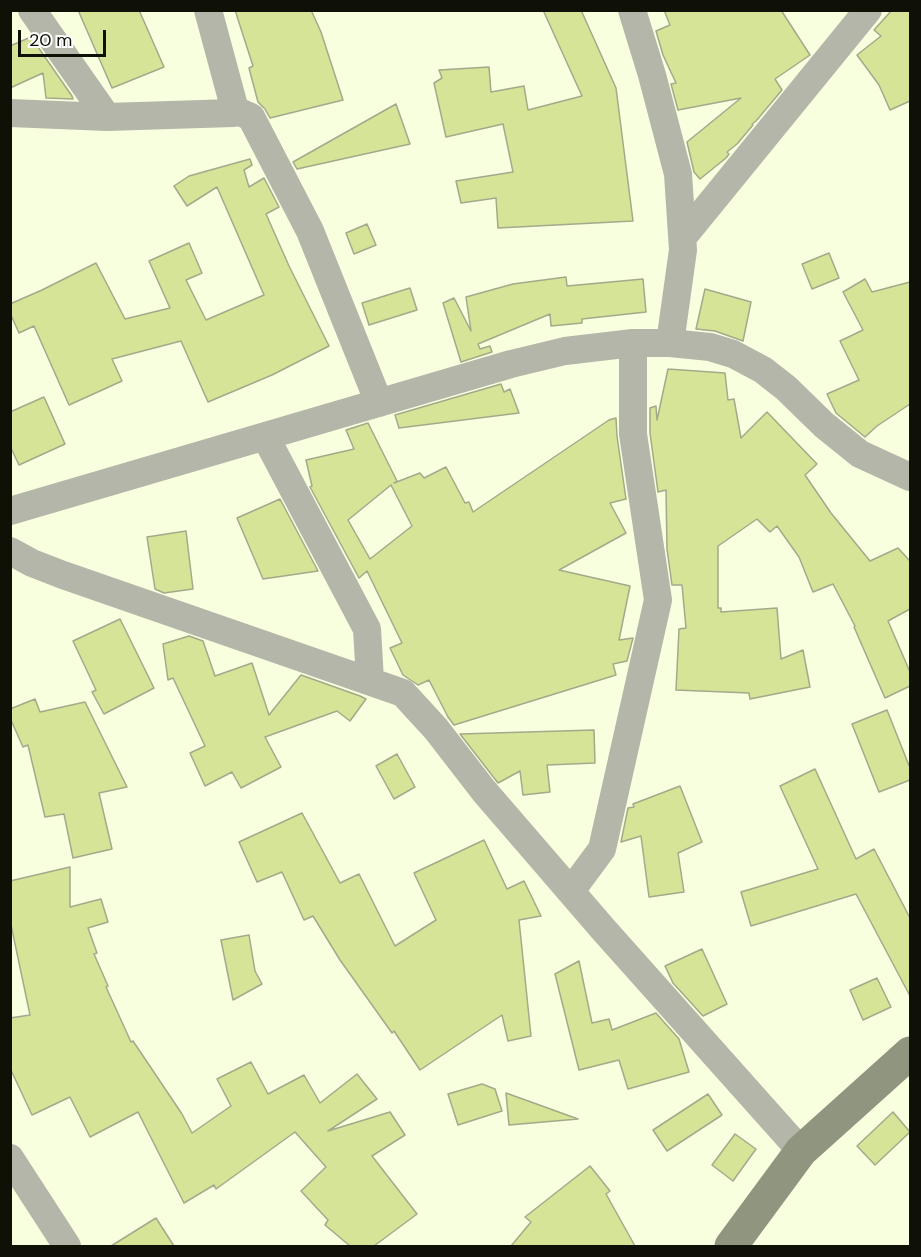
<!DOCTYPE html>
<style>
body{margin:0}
#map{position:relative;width:921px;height:1257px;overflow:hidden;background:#f8ffde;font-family:"DM Sans",sans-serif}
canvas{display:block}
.frame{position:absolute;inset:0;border:12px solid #0f1106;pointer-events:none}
.scale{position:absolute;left:18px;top:30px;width:88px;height:27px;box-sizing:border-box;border:3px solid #0f1106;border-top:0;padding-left:8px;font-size:18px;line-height:21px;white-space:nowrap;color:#0f1106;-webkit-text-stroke:4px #fff;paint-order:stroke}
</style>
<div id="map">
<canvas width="921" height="1257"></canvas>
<div class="frame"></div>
<div class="scale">20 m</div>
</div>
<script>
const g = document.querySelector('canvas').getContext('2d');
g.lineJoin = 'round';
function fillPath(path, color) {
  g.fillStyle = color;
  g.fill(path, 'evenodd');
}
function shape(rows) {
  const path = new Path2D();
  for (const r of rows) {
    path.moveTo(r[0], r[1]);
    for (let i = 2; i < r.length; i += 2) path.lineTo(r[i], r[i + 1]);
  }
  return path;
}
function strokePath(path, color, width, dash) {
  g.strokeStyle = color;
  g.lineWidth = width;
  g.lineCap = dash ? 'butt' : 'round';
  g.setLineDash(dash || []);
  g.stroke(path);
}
const building = shape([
 [78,10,139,10,164,67,112,88,78,10],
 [235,10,311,10,321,32,343,100,270,118,265,109,258,102,249,68,253,66,235,10],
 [543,10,581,10,616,88,633,221,498,228,496,198,461,203,456,181,513,172,503,124,446,137,434,83,442,78,439,70,489,67,491,92,524,86,528,110,582,96,543,10],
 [664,10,781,10,810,55,775,79,782,90,756,121,752,124,753,125,737,144,727,152,729,154,726,158,700,179,694,172,687,142,741,98,678,110,671,84,676,83,663,55,656,31,670,25,664,10],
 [892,10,910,10,910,101,890,110,879,85,857,55,881,36,874,30,892,10],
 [31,37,72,96,73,99,46,98,43,73,10,88,10,46,31,37],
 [396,104,410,144,297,169,293,162,396,104],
 [250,159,252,165,244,170,249,187,264,178,279,207,266,214,289,266,329,346,272,375,208,402,181,341,112,359,122,381,69,405,34,326,19,333,10,313,10,304,42,290,96,263,125,319,170,308,149,261,189,243,202,273,186,280,206,320,264,295,217,187,187,206,174,186,189,176,250,159],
 [367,224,376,245,354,254,346,233,367,224],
 [829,253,839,278,812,289,802,264,829,253],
 [566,277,567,286,643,279,646,312,582,319,582,323,551,326,550,314,478,344,480,349,490,346,492,352,461,362,443,303,454,298,471,331,466,297,513,284,566,277],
 [865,279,872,292,910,282,910,404,877,426,865,437,836,413,827,394,859,380,840,341,863,330,843,292,865,279],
 [410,288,417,310,369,325,362,303,410,288],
 [705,289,751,302,743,341,715,331,696,329,705,289],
 [668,369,725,373,728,400,734,399,741,438,767,412,817,464,805,475,831,513,870,561,898,548,910,561,910,609,888,621,910,672,910,686,885,698,854,627,855,626,833,584,813,592,799,557,777,526,770,532,757,519,718,546,718,608,721,608,721,612,777,608,781,659,803,650,810,687,750,699,749,693,676,690,679,629,686,628,682,585,672,585,667,549,666,490,658,492,650,433,650,408,656,406,657,420,668,369],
 [501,384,504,392,510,389,519,413,399,428,395,415,501,384],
 [44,397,65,444,19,465,10,446,10,412,44,397],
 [616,418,617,436,626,499,610,503,626,533,559,570,630,586,619,640,633,638,627,661,613,664,616,675,454,725,448,717,429,680,418,685,403,675,390,648,402,643,367,571,359,578,310,487,312,486,306,460,354,449,346,430,368,423,397,481,394,483,420,473,424,478,446,467,465,503,469,502,473,512,609,420,616,418],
 [391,485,412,526,370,559,348,520,391,485],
 [280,499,318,571,263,579,237,518,280,499],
 [186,531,193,589,164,593,155,589,147,537,186,531],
 [120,619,154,688,104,714,92,692,96,690,73,641,120,619],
 [189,636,203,641,215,676,252,663,269,715,301,675,360,696,366,699,350,721,337,711,265,737,281,767,241,788,232,772,205,786,190,753,205,746,173,678,168,680,163,644,189,636],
 [35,699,40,712,85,702,127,787,99,793,112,849,73,858,64,814,45,817,28,745,23,747,10,718,10,709,35,699],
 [887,710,910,768,910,780,879,792,852,724,887,710],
 [594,730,595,763,547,765,550,792,523,795,520,771,498,783,460,734,594,730],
 [397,754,415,787,394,799,376,766,397,754],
 [815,769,856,859,874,849,910,918,910,996,856,894,751,926,741,892,818,869,780,786,815,769],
 [680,786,702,842,678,853,684,892,649,897,641,836,621,842,628,808,634,807,633,804,680,786],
 [302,813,340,883,359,874,395,946,436,920,414,873,484,840,507,889,524,881,541,916,519,920,531,1036,508,1041,502,1015,420,1070,394,1031,392,1033,340,960,313,916,304,920,282,872,257,882,239,842,302,813],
 [70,867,70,907,101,899,108,922,88,928,97,953,94,954,108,986,106,987,131,1042,133,1041,182,1114,192,1133,231,1106,217,1079,251,1062,268,1094,304,1075,320,1103,357,1074,377,1099,328,1131,390,1112,405,1135,372,1156,417,1214,374,1246,350,1246,325,1225,328,1220,301,1191,326,1167,295,1132,216,1189,214,1185,184,1203,138,1112,90,1137,70,1097,32,1115,10,1068,10,1018,30,1015,10,920,10,881,70,867],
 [249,935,255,971,262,984,233,1000,221,940,249,935],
 [702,949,727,1004,703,1016,673,983,665,966,702,949],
 [579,961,592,1023,609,1019,612,1030,656,1013,679,1039,689,1072,628,1089,619,1060,579,1070,555,974,579,961],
 [877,978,891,1007,863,1020,850,990,877,978],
 [482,1084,495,1089,502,1111,458,1125,448,1094,482,1084],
 [506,1093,531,1102,578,1119,509,1125,506,1093],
 [708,1094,722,1115,667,1151,653,1130,708,1094],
 [893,1112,910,1132,875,1165,857,1146,893,1112],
 [735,1134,756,1149,733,1181,712,1165,735,1134],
 [590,1166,610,1191,606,1194,635,1246,511,1246,531,1222,525,1217,590,1166],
 [156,1218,174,1246,111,1246,156,1218]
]);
fillPath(building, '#d6e497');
strokePath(building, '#a3a98a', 1.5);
strokePath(shape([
 [32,10,107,117],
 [208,10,235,110],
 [10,113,107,117,233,113,235,110,251,117,310,231,379,403],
 [683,237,868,10],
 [670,343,710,347,733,354,763,370,786,388,824,425,860,454,910,477],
 [265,436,367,629,370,680],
 [10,511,511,364,565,351,633,343,670,343,683,250,678,174,652,75,632,10],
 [10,551,32,563,63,575,403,693,436,729,484,791,603,929,801,1151],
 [571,891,602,849,658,600,633,434,633,343],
 [10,1158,67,1246]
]), '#b3b6a8', 28);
strokePath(shape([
 [731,1246,801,1151,910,1053]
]), '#909580', 33);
</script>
